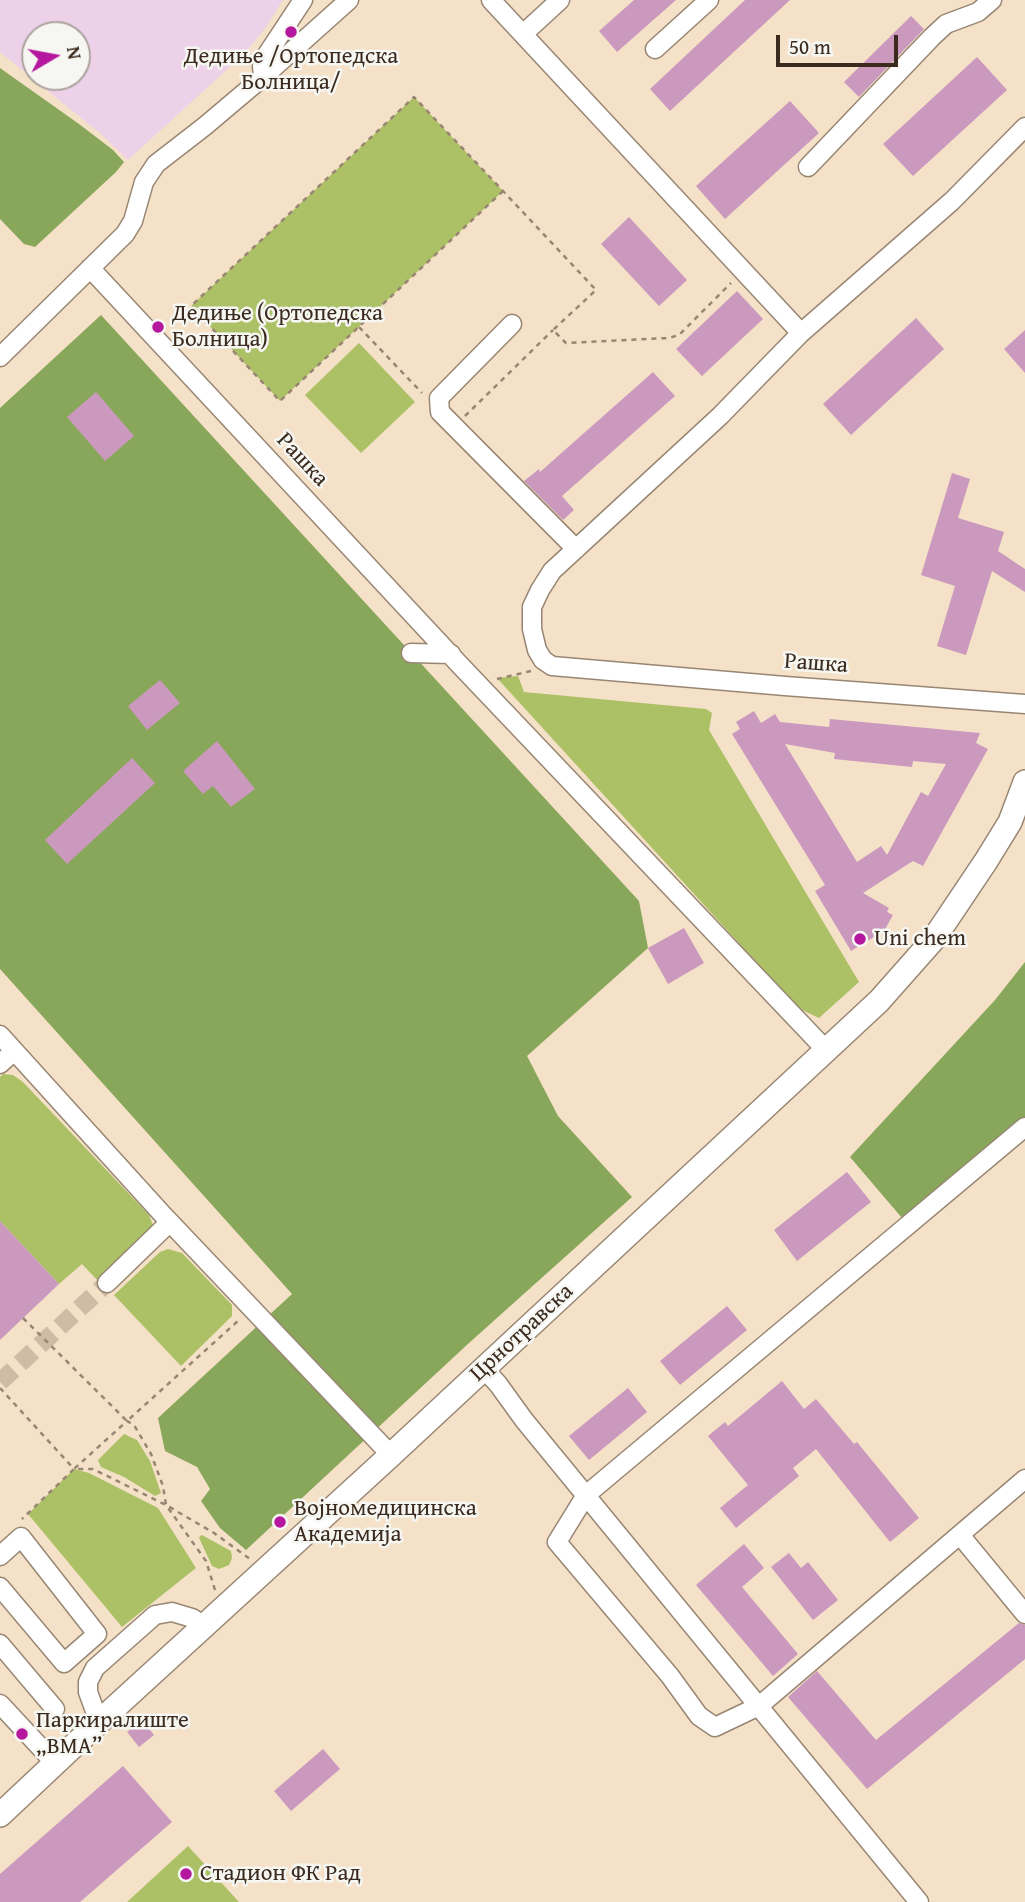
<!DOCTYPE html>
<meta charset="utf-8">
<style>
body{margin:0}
#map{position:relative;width:1025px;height:1902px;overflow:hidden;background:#f4e1c8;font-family:"Gentium Book Plus",serif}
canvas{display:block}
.north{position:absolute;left:21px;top:21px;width:70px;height:70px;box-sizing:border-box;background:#f6f6f2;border:2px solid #aba49d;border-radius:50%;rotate:80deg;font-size:19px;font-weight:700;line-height:28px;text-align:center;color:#3b2a1e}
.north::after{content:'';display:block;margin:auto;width:24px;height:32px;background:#b5179e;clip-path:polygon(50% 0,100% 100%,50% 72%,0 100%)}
.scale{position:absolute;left:776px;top:35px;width:122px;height:32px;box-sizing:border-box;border:4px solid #3b2a1e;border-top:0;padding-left:9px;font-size:21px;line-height:24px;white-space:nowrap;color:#3b2a1e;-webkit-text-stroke:5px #f6f6f2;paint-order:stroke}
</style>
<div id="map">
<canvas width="1025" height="1902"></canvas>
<div class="north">N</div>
<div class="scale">50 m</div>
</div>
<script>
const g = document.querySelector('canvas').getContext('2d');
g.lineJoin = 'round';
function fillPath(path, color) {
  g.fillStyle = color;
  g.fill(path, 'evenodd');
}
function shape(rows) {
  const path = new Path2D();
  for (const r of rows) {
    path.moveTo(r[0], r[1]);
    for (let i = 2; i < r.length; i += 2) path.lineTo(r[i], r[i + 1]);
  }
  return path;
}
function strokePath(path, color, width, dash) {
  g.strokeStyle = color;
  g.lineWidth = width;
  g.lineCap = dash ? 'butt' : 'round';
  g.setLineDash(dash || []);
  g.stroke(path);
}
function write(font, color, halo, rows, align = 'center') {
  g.font = font + ' "Gentium Book Plus",serif';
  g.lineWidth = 5;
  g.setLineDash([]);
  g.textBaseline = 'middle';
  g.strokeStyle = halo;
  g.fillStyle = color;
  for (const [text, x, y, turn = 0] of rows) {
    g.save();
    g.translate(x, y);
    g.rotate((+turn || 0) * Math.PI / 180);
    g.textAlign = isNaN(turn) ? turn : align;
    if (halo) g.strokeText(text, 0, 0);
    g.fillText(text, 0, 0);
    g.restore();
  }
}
fillPath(shape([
 [0,0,283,0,266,27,246,52,128,160,101,134,0,52],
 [35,35,77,35,77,77,35,77]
]), '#edd1e9');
fillPath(shape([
 [414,97,503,191,280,401,191,306],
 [359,343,415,402,361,453,305,395],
 [518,676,524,692,706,709,712,713,709,730,859,982,819,1018,798,1008,497,678],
 [3,1074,13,1075,23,1082,149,1215,153,1225,149,1234,99,1282,82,1264,59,1284,0,1221,0,1077],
 [168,1249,182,1253,232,1305,232,1316,181,1366,114,1295,160,1252],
 [124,1434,137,1440,150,1461,161,1493,155,1496,124,1477,101,1467,98,1460],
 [74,1469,89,1473,158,1508,196,1568,122,1627,28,1514],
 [202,1535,231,1551,232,1558,229,1565,219,1569,212,1566,200,1540,199,1537],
 [188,1846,239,1902,127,1902]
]), '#acc165');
fillPath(shape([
 [0,68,79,124,113,150,124,162,116,172,35,247,24,244,0,219],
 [101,315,639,901,648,948,527,1056,558,1116,632,1197,469,1343,246,1550,220,1528,201,1501,210,1489,197,1467,165,1451,158,1418,292,1294,0,969,0,408],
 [1025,962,1025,1127,908,1225,850,1157,995,1000]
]), '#89a75a');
fillPath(shape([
 [634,0,676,0,617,52,599,31],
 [745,0,790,0,670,111,650,89],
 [911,16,924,29,859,97,844,82],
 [977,57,1007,90,913,176,883,144],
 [790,101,819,133,725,219,696,186],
 [629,217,687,280,659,306,601,244],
 [737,291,763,319,702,376,676,349],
 [916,318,944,349,851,435,823,404],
 [1025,330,1025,373,1004,349],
 [653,372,675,396,562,496,574,510,563,520,524,481,539,469,540,472],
 [96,392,134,436,105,461,67,417],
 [952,473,970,479,958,518,1004,532,998,551,1025,569,1025,592,992,571,966,655,937,646,955,586,921,575],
 [160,680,180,703,147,730,128,706],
 [754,711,761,723,775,714,780,722,829,727,830,719,980,733,976,743,988,749,923,866,913,861,863,893,889,908,887,912,893,915,884,931,851,951,815,891,825,885,732,734,740,729,736,722],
 [785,744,835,753,834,759,912,767,913,761,946,764,928,796,921,792,887,855,881,846,857,862],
 [217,741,255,789,231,807,213,786,203,794,183,771],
 [132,758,155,783,67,864,45,840],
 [684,928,704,963,668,984,648,948],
 [847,1172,871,1202,797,1261,774,1230],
 [0,1221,59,1284,0,1340],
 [727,1306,747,1330,680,1385,660,1361],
 [782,1381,804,1409,816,1399,854,1444,857,1442,919,1518,890,1542,816,1449,793,1468,799,1476,736,1528,720,1508,748,1485,708,1436,725,1422,728,1426],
 [628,1388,647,1412,589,1460,569,1436],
 [744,1544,764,1568,742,1587,798,1654,773,1676,696,1585],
 [789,1553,801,1568,808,1562,838,1600,813,1620,771,1567],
 [1019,1623,1025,1625,1025,1659,867,1789,788,1697,817,1671,876,1740],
 [142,1720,154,1735,139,1747,127,1732],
 [323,1749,340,1769,291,1811,274,1791],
 [123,1766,172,1822,80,1902,0,1902,0,1874]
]), '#ca99bd');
strokePath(shape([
 [0,1382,107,1283]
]), '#cfbca6', 18, [18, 9]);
const minor = shape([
 [491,0,801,333],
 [523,34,560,0],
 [655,49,709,0],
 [263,77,262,66,266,56,303,0],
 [1025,127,952,201,801,333,720,416,552,571,540,590,532,607,532,629,537,650,543,660,552,666,785,686,1025,704],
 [808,167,932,37,946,24,978,12,992,0],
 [90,268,458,663,827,1051],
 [512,324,439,398,440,412,576,549],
 [0,357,125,234,133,221,144,182,156,164,205,126,263,77,349,0],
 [411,653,451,654],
 [0,1035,164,1216,391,1455],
 [0,1064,14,1051],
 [1025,1127,586,1495,557,1542,670,1676,699,1716,715,1727,759,1706,1025,1479],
 [107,1283,170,1222],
 [484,1369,498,1384,524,1420,919,1902],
 [960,1535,1025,1614],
 [0,1556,21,1537,97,1634,64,1663,0,1587],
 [0,1644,55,1709],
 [0,1704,55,1763],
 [99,1722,88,1692,88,1682,95,1668,155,1615,172,1612,192,1618,205,1627]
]);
const major = shape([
 [0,1815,99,1722,391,1455,879,1001,933,940,986,861,1010,822,1025,782]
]);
strokePath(minor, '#988673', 21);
strokePath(major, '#988673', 26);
strokePath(shape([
 [503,191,280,401,191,306,414,97,503,191,596,290,553,330,566,343,669,338,679,335,731,283],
 [359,327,422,393],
 [465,416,553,330],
 [497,679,531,671],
 [23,1318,127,1421,239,1320],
 [0,1388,74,1469,22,1519],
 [215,1590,206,1561,166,1505,163,1486,151,1454,134,1425,127,1421,74,1469,93,1469,166,1505,214,1533,250,1559]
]), '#988673', 2.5, [5, 5]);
strokePath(minor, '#fff', 18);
strokePath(major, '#fff', 23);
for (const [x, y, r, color] of [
 [291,32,7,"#b5179e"],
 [158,327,7,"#b5179e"],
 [860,939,7,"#b5179e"],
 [280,1522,7,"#b5179e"],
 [22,1734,7,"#b5179e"],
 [186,1874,7,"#b5179e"]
]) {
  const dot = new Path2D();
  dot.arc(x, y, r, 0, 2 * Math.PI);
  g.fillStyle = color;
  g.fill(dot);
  strokePath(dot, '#f6f6f2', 2.5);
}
write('23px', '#3b2a1e', '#f6f6f2', [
 ["Дедиње /Ортопедска",291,57,"center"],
 ["Болница/",291,83,"center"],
 ["Дедиње (Ортопедска",172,314],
 ["Болница)",172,340],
 ["Uni chem",874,939],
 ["Војномедицинска",294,1509],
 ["Академија",294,1535],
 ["Паркиралиште",36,1721],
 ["„ВМА”",36,1747],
 ["Стадион ФК Рад",200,1874]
], 'left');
write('23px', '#3b2a1e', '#f6f6f2', [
 ["Рашка",302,460,47],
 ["Рашка",816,664,4],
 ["Црнотравска",522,1333,-43]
]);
</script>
